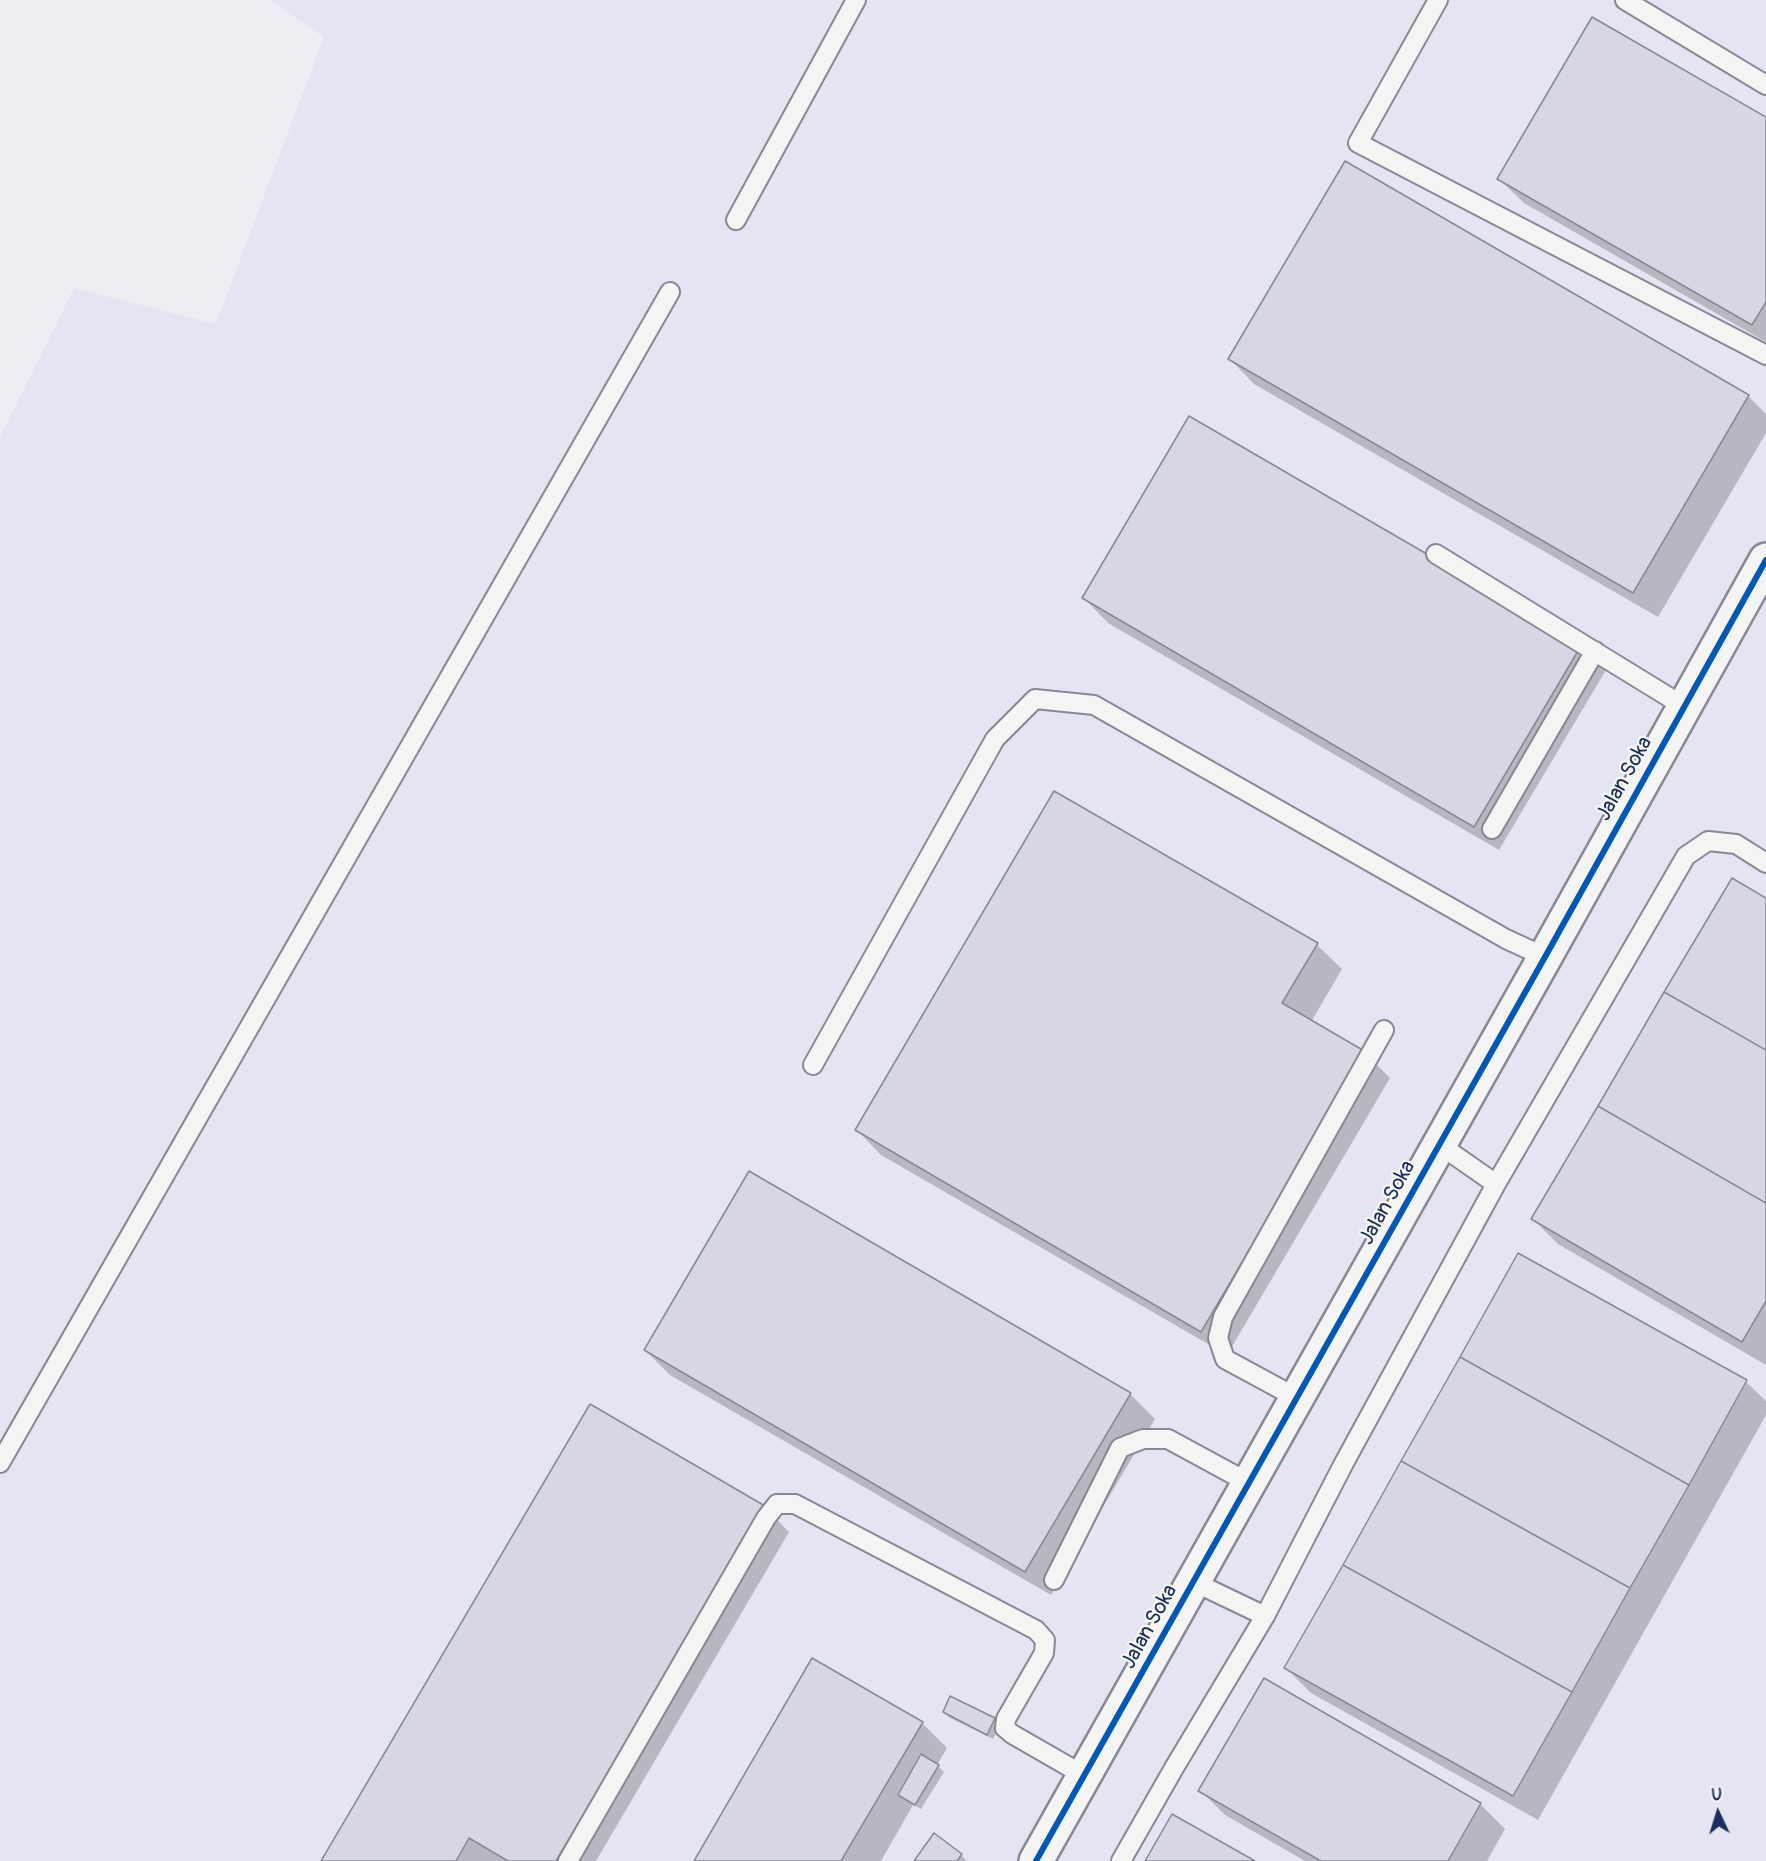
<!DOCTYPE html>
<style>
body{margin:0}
#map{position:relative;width:1766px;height:1861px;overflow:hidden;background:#eeedf3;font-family:Pangolin,sans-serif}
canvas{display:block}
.north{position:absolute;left:1688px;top:1783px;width:60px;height:60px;-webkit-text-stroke:4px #f6f6f2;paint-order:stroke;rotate:356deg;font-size:16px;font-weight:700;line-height:24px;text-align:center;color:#1b2f5e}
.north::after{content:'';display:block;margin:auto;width:21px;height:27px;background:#1b2f5e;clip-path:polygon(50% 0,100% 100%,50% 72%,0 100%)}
</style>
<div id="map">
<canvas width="1766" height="1861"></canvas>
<div class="north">U</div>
</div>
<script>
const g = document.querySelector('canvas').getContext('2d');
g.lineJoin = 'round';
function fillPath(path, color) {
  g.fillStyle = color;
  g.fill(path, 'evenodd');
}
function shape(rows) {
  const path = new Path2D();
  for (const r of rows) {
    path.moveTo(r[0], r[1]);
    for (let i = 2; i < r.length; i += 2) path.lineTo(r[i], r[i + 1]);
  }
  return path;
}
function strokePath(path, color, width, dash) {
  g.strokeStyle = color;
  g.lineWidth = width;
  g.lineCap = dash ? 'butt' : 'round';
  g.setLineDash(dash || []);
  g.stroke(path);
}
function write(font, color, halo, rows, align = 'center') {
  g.font = font + ' Pangolin,sans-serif';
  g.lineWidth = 4.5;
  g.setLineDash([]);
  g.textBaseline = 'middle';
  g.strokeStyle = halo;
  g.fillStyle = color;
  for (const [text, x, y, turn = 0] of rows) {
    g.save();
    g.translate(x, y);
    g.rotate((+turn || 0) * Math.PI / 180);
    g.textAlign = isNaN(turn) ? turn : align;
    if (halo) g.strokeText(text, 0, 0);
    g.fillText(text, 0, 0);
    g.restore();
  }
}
fillPath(shape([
 [269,0,1766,0,1766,1861,0,1861,0,437,74,288,216,324,324,37]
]), '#e5e4f2');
fillPath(shape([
 [1766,119,1766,342,1524,203,1499,179],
 [1230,359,1748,396,1766,414,1766,433,1658,617,1254,384],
 [1084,598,1581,645,1606,670,1499,850,1108,623],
 [1766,900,1766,1365,1558,1244,1533,1219],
 [1317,945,1342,969,1311,1022,1365,1053,1390,1078,1227,1355,881,1155,857,1130],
 [1519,1255,1746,1382,1766,1401,1766,1415,1538,1820,1311,1693,1286,1668],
 [645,1350,1130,1394,1155,1419,1051,1595,670,1375],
 [765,1508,789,1532,596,1861,322,1861],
 [1264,1680,1480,1804,1505,1829,1487,1861,1305,1861,1225,1815,1200,1790],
 [951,1698,994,1719,1000,1725,993,1739,950,1718,944,1712],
 [922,1723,947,1748,937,1765,944,1772,921,1809,913,1805,881,1861,696,1861],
 [961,1855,967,1861,915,1861]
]), '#0003');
const building = shape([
 [1592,17,1766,117,1766,302,1752,325,1497,179,1592,17],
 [1345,161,1749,395,1633,593,1228,359,1345,161],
 [1189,416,1582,644,1474,827,1082,598,1189,416],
 [1054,791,1318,943,1282,1003,1366,1052,1201,1332,855,1130,1054,791],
 [1732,878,1766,898,1766,1050,1664,992,1732,878],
 [1664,992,1766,1050,1766,1203,1598,1106,1664,992],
 [1598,1106,1766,1203,1766,1301,1742,1342,1531,1219,1598,1106],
 [749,1171,1131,1393,1025,1572,644,1350,749,1171],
 [1518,1253,1747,1380,1689,1485,1460,1357,1518,1253],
 [1460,1357,1689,1485,1630,1588,1401,1461,1460,1357],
 [590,1404,765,1506,556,1861,508,1861,469,1838,456,1861,321,1861,590,1404],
 [1401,1461,1630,1588,1572,1692,1343,1565,1401,1461],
 [1343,1565,1572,1692,1513,1796,1284,1668,1343,1565],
 [812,1658,923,1722,841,1861,694,1861,812,1658],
 [1264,1678,1481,1803,1448,1861,1321,1861,1198,1791,1264,1678],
 [950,1696,995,1718,987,1735,943,1712,950,1696],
 [921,1754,939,1765,915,1805,898,1795,921,1754],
 [1172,1814,1255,1861,1145,1861,1172,1814],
 [934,1833,962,1854,957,1861,914,1861,934,1833]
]);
fillPath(building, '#d6d6e4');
strokePath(building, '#868995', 1.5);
const service = shape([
 [1438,0,1358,143,1766,355],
 [1625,0,1766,85],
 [736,220,856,0],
 [1436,554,1685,707],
 [1492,829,1595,651],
 [813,1065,995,739,1035,699,1094,705,1506,939,1545,957],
 [1440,1145,1496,1184],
 [1297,1398,1225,1359,1218,1338,1223,1317,1384,1030],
 [0,1463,670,292],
 [1054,1580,1120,1448,1143,1439,1168,1439,1249,1483],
 [1265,1616,1344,1463,1496,1184,1686,856,1708,841,1736,844,1766,863],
 [568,1861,766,1518,777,1504,795,1504,1036,1630,1045,1640,1044,1653,1006,1719,1005,1728,1012,1734,1085,1776],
 [1121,1861,1174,1768,1265,1616,1194,1582]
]);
const minor = shape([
 [1036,1861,1545,957,1766,560]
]);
strokePath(service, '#868995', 22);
strokePath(minor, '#868995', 38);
strokePath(service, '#f4f4f3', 18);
strokePath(minor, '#f4f4f3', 33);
strokePath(shape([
 [1036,1861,1545,957,1766,560]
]), '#0057b8', 6);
write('21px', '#1b2f5e', '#f6f6f2', [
 ["Jalan Soka",1625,779,-61],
 ["Jalan Soka",1388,1203,-61],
 ["Jalan Soka",1150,1627,-61]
]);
</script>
